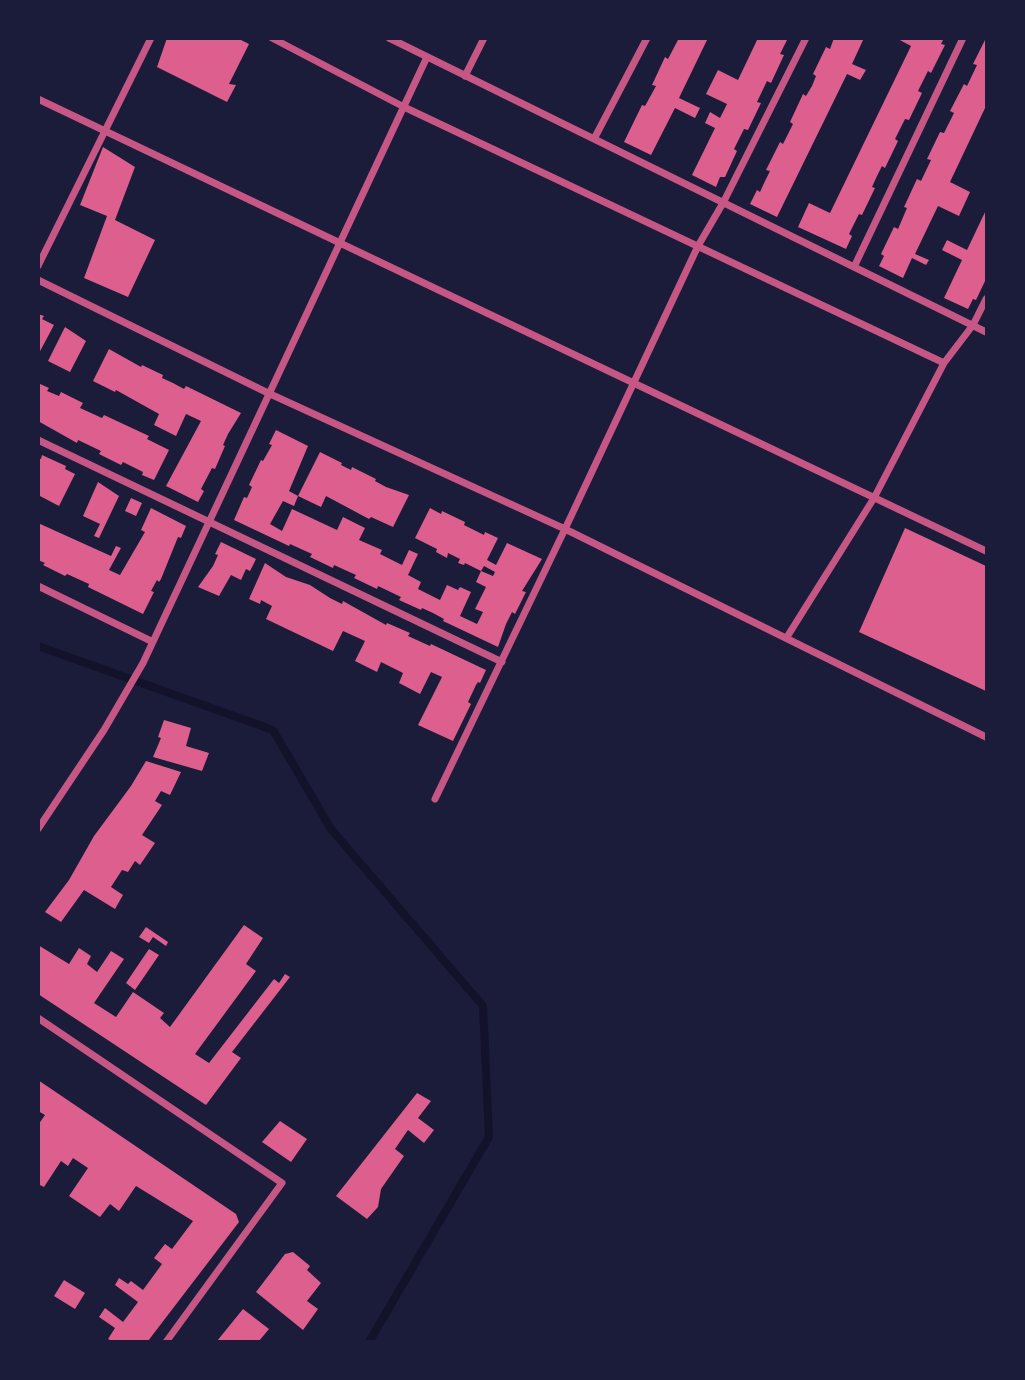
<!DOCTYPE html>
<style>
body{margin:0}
#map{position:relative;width:1025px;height:1380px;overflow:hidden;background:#1b1b3a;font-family:Roboto,sans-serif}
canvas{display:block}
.frame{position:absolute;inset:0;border:40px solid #1b1b3a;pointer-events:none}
</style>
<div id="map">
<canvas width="1025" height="1380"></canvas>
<div class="frame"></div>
</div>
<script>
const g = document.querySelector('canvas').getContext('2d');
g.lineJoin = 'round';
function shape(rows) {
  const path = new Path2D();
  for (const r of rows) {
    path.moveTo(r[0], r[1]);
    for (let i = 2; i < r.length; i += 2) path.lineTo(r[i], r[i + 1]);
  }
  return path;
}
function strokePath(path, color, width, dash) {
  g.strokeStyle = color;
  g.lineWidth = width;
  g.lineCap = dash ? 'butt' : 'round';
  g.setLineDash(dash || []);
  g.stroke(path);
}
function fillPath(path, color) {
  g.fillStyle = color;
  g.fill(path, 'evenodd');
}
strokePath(shape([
 [38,646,273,730,331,829,483,1006,489,1137,369,1342]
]), '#12122b', 8);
fillPath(shape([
 [167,38,237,38,249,44,229,84,236,85,227,102,157,67],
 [679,38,708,38,679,98,700,108,695,118,675,108,651,155,624,142,642,105,645,106,656,86,652,85,665,57,668,59],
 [758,38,788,38,780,54,784,55,771,83,767,81,757,102,761,103,748,130,744,129,734,149,737,151,725,177,720,177,716,187,692,175,715,128,705,123,710,112,720,118,727,104,706,94,718,70,738,80],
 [834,38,864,38,852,64,866,70,860,80,847,74,777,217,750,204,757,190,760,192,765,181,770,171,766,170,780,142,783,144,793,124,790,122,803,94,806,96,812,86,816,76,813,74,826,47,830,49],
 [896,38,944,38,941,44,945,45,931,73,928,71,918,91,922,93,909,120,905,119,895,139,898,141,885,168,882,166,877,176,872,187,875,188,862,215,859,214,849,234,852,236,846,249,798,227,809,203,830,213,911,46],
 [986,38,986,106,950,182,970,192,959,216,938,206,915,254,929,260,926,265,912,258,903,278,879,266,884,256,881,254,894,227,898,229,907,208,904,207,917,179,921,181,931,160,927,159,940,132,944,133,954,113,950,111,964,84,967,86,977,65,973,64],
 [103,147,135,167,115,220,155,240,128,297,84,278,107,216,80,205],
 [986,210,986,279,976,300,973,299,968,309,944,298,962,260,942,250,947,240,967,250],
 [38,314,44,316,42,319,54,325,38,355],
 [65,327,86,341,70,372,48,361],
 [109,349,141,367,142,365,163,375,162,378,173,383,184,389,186,386,241,413,228,434,223,445,225,446,215,469,212,468,201,489,204,491,198,502,166,486,201,421,186,414,176,436,154,425,159,414,116,390,115,392,93,381],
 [38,383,49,388,47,391,59,396,61,392,83,403,80,408,102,418,104,415,149,436,147,439,169,450,154,480,142,475,143,472,123,462,121,465,99,454,101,451,78,440,77,443,38,421],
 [276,430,308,446,289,491,298,496,294,506,283,501,270,524,282,531,292,509,337,530,343,517,365,528,359,540,382,550,380,554,402,565,409,550,418,554,408,575,421,582,418,589,440,600,447,585,458,590,460,587,471,592,460,616,477,624,483,612,475,609,486,587,476,582,481,571,493,576,495,572,484,566,481,571,465,563,464,565,458,563,460,559,448,553,447,558,436,552,437,549,415,538,430,508,441,514,442,511,465,522,464,525,484,535,485,532,498,538,487,560,496,565,507,543,542,559,522,591,526,592,515,614,512,612,506,624,498,647,443,621,444,619,433,613,422,608,421,610,399,600,401,597,378,586,377,589,354,578,356,575,334,565,333,568,310,557,312,554,290,544,289,546,234,520,244,497,247,498,252,487,249,485,261,460,263,461,272,445,269,444],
 [320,452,342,463,341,465,351,470,352,467,376,479,375,481,386,487,409,495,393,527,371,517,369,519,326,496,321,507,298,496],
 [42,455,66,466,65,469,75,474,59,506,38,495,38,458,41,459],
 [98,482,119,496,99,538,94,536,100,524,83,516],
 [131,498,142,503,136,516,125,511],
 [151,508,186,526,181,538,178,537,161,579,159,582,157,580,151,591,154,592,143,614,88,587,89,584,67,574,65,576,43,565,45,563,38,560,38,523,111,556,116,546,121,548,109,570,120,575,145,532,141,530],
 [905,528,986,566,986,691,859,632],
 [221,542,256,559,250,571,246,569,241,580,231,575,219,596,198,587,213,566,218,555,215,554],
 [265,563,286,577,310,585,330,598,342,604,343,601,386,625,387,623,410,633,408,636,430,646,431,644,486,670,480,683,478,682,476,685,468,702,471,704,453,741,418,725,442,677,431,672,420,694,399,683,403,673,381,662,377,672,355,661,365,641,343,631,333,651,266,619,272,606,261,600,260,604,249,599],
 [164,720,191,728,186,746,209,753,202,771,153,757,161,738,158,737],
 [146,761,181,772,170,795,161,791,155,801,162,805,142,835,155,843,140,865,135,861,128,872,122,870,111,887,123,895,115,909,84,890,61,922,45,912,69,880,94,836,131,786],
 [244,925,263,938,246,964,256,971,195,1054,209,1063,274,979,279,983,285,974,290,977,232,1052,241,1058,206,1105,38,994,38,945,69,964,79,948,91,956,87,964,97,972,111,951,124,959,94,1003,116,1017,133,992,164,1013,160,1018,170,1027],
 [146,927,168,942,166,946,153,937,149,943,139,937],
 [149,949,159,955,135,990,126,983],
 [38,1080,236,1214,239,1222,148,1341,112,1341,108,1339,115,1328,99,1317,105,1308,123,1322,138,1302,115,1285,119,1278,128,1284,131,1281,143,1290,162,1264,154,1258,165,1244,172,1249,193,1221,136,1186,119,1211,110,1204,100,1217,69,1196,88,1168,73,1158,68,1166,61,1161,44,1187,38,1184,38,1125,45,1115,38,1111],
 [417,1093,431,1101,418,1118,434,1130,424,1143,408,1130,395,1149,404,1156,381,1189,378,1207,367,1219,336,1196],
 [280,1121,307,1139,291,1162,262,1142],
 [293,1252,310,1266,307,1270,321,1283,307,1301,318,1309,303,1330,256,1292,285,1254],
 [64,1280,85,1293,75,1309,54,1296],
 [243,1309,269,1329,259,1341,217,1341]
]), '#dd5f8e');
strokePath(shape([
 [272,38,404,107,944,363],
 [389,38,986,332],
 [465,76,484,38],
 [38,99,986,551],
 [594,139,647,38],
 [38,266,151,38],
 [854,267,963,38],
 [38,280,268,393,565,529,986,737],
 [38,440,502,662],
 [38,586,151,641],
 [787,637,874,498,944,363,973,325,986,299],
 [435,799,565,529,698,246,723,203,806,38],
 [38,829,104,730,143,663,427,57],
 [38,1018,282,1183,166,1342]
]), '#c65784', 7);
</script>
